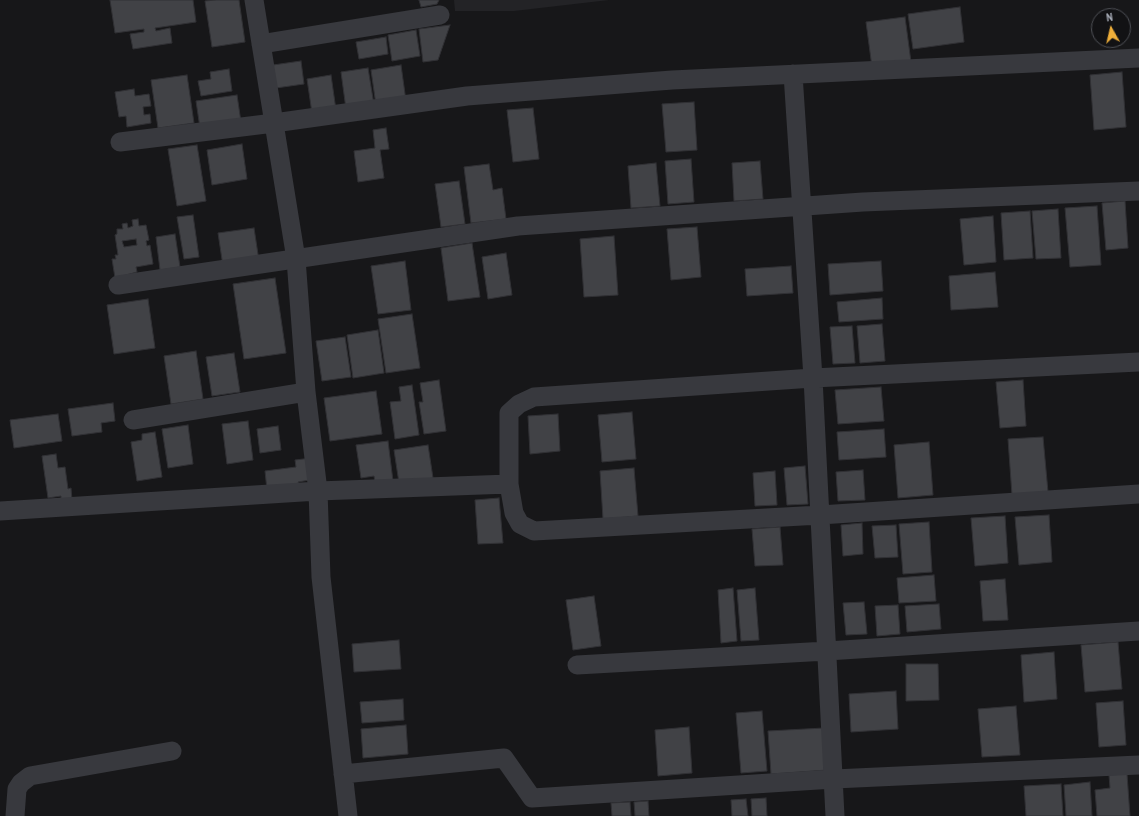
<!DOCTYPE html>
<style>
body{margin:0}
#map{position:relative;width:1139px;height:816px;overflow:hidden;background:#171719;font-family:"Archivo Narrow",sans-serif}
canvas{display:block}
.north{position:absolute;left:1091px;top:8px;width:40px;height:40px;box-sizing:border-box;background:#121214;border:1px solid #4e5056;border-radius:50%;rotate:352deg;font-size:11px;font-weight:700;line-height:16px;text-align:center;color:#a9aeb9}
.north::after{content:'';display:block;margin:auto;width:14px;height:18px;background:#efaf3a;clip-path:polygon(50% 0,100% 100%,50% 72%,0 100%)}
</style>
<div id="map">
<canvas width="1139" height="816"></canvas>
<div class="north">N</div>
</div>
<script>
const g = document.querySelector('canvas').getContext('2d');
g.lineJoin = 'round';
function fillPath(path, color) {
  g.fillStyle = color;
  g.fill(path, 'evenodd');
}
function shape(rows) {
  const path = new Path2D();
  for (const r of rows) {
    path.moveTo(r[0], r[1]);
    for (let i = 2; i < r.length; i += 2) path.lineTo(r[i], r[i + 1]);
  }
  return path;
}
function strokePath(path, color, width, dash) {
  g.strokeStyle = color;
  g.lineWidth = width;
  g.lineCap = dash ? 'butt' : 'round';
  g.setLineDash(dash || []);
  g.stroke(path);
}
fillPath(shape([
 [454,0,609,0,514,11,455,11]
]), '#232326');
const building = shape([
 [110,0,193,0,196,22,155,28,156,31,170,28,172,43,133,49,130,34,144,32,144,29,115,33,110,0],
 [215,0,239,0,245,42,212,47,205,1,215,0],
 [419,0,439,0,437,4,421,7,419,0],
 [960,7,964,42,913,49,908,14,960,7],
 [905,17,911,62,872,67,866,22,905,17],
 [450,25,438,60,423,62,419,29,450,25],
 [416,30,420,56,392,61,388,35,416,30],
 [386,37,388,54,359,59,356,42,386,37],
 [301,61,304,84,276,88,273,65,301,61],
 [401,65,406,101,376,105,371,70,401,65],
 [368,68,374,105,346,109,341,72,368,68],
 [229,69,232,91,201,96,198,81,211,79,210,72,229,69],
 [1122,72,1126,127,1094,130,1090,75,1122,72],
 [187,75,194,123,158,128,151,80,187,75],
 [331,75,336,110,312,113,307,79,331,75],
 [134,89,135,96,149,94,151,106,143,107,144,115,150,114,151,123,127,127,126,116,119,117,115,92,134,89],
 [237,95,241,122,200,128,196,101,237,95],
 [694,102,697,150,666,152,662,104,694,102],
 [533,108,539,159,513,162,507,110,533,108],
 [386,128,389,149,380,150,384,178,358,182,354,151,375,148,373,130,386,128],
 [242,144,247,179,212,185,207,150,242,144],
 [197,145,206,201,177,206,168,149,197,145],
 [691,159,694,202,668,204,665,161,691,159],
 [760,161,763,199,734,201,732,163,760,161],
 [656,163,660,206,631,208,628,166,656,163],
 [489,164,493,190,502,188,506,219,471,223,464,167,489,164],
 [459,181,465,224,441,227,435,184,459,181],
 [1125,201,1128,248,1106,250,1102,203,1125,201],
 [1097,206,1101,265,1070,267,1065,208,1097,206],
 [1058,209,1061,258,1036,259,1032,211,1058,209],
 [1030,211,1033,258,1004,260,1001,213,1030,211],
 [193,215,199,257,184,259,177,217,193,215],
 [993,216,996,262,964,265,960,219,993,216],
 [138,219,139,226,146,225,149,240,146,241,147,246,150,245,153,264,136,267,137,272,115,278,112,259,116,259,115,255,118,255,115,235,117,234,117,229,123,229,122,224,127,223,128,228,133,226,132,220,138,219],
 [136,239,137,245,124,247,122,241,136,239],
 [697,227,701,277,671,280,667,229,697,227],
 [254,228,259,261,223,266,218,233,254,228],
 [175,234,180,267,160,270,156,237,175,234],
 [614,236,618,295,584,297,580,239,614,236],
 [472,243,480,297,448,301,441,248,472,243],
 [506,253,512,295,488,299,482,257,506,253],
 [405,261,411,310,378,314,371,266,405,261],
 [881,261,883,291,830,295,828,264,881,261],
 [791,266,793,293,747,296,745,269,791,266],
 [995,272,998,307,951,310,949,276,995,272],
 [275,278,286,353,244,359,233,284,275,278],
 [882,298,883,319,839,322,837,302,882,298],
 [148,299,155,348,114,354,107,305,148,299],
 [412,314,420,368,386,373,378,319,412,314],
 [882,324,885,361,860,363,857,326,882,324],
 [852,326,855,363,833,364,830,327,852,326],
 [378,330,384,373,353,378,347,335,378,330],
 [345,337,351,377,322,381,316,341,345,337],
 [196,351,203,399,171,404,164,356,196,351],
 [234,353,240,392,212,396,206,357,234,353],
 [439,380,446,431,424,434,419,402,423,402,420,383,439,380],
 [1023,380,1026,426,1000,428,996,382,1023,380],
 [412,385,419,435,395,439,390,402,401,401,399,387,412,385],
 [881,387,884,421,838,424,835,390,881,387],
 [376,391,382,434,330,441,324,398,376,391],
 [113,403,115,421,101,423,102,432,72,436,68,409,113,403],
 [632,412,636,459,602,462,598,415,632,412],
 [58,414,62,441,14,448,10,420,58,414],
 [558,414,560,451,530,454,528,416,558,414],
 [248,421,253,460,227,464,222,424,248,421],
 [188,425,193,464,168,468,162,429,188,425],
 [278,426,281,450,260,453,257,429,278,426],
 [884,429,886,457,839,460,837,432,884,429],
 [155,432,162,477,137,481,131,442,142,440,142,434,155,432],
 [1043,437,1048,492,1012,495,1008,439,1043,437],
 [388,441,393,481,375,483,374,476,361,478,356,445,388,441],
 [929,442,933,495,898,498,894,445,929,442],
 [428,445,433,478,399,483,394,450,428,445],
 [56,454,58,468,65,467,68,489,71,488,72,500,61,502,61,496,48,498,42,456,56,454],
 [312,458,315,479,298,482,299,485,267,490,265,471,296,467,295,460,312,458],
 [805,466,808,504,787,505,784,468,805,466],
 [634,468,638,516,603,519,600,471,634,468],
 [863,470,865,500,838,501,836,472,863,470],
 [775,471,777,505,755,506,753,473,775,471],
 [499,498,503,543,478,544,475,500,499,498],
 [1049,515,1052,562,1019,565,1015,517,1049,515],
 [1005,516,1008,563,975,566,971,518,1005,516],
 [929,522,932,572,903,574,899,524,929,522],
 [862,523,863,554,843,556,841,525,862,523],
 [896,525,898,557,875,558,872,526,896,525],
 [780,527,783,565,755,566,752,529,780,527],
 [934,575,936,601,899,603,897,578,934,575],
 [1005,579,1008,620,983,621,980,581,1005,579],
 [733,588,737,641,721,643,718,590,733,588],
 [755,588,759,640,741,641,737,590,755,588],
 [594,596,601,646,573,650,566,600,594,596],
 [864,602,867,634,846,635,843,603,864,602],
 [939,604,941,629,907,632,905,606,939,604],
 [898,605,900,634,877,636,875,606,898,605],
 [399,640,401,669,354,672,352,644,399,640],
 [1118,642,1122,689,1085,692,1081,645,1118,642],
 [1054,652,1057,699,1024,702,1021,655,1054,652],
 [906,664,938,664,939,700,906,701,906,664],
 [896,691,898,729,851,732,849,694,896,691],
 [403,699,404,720,362,723,360,702,403,699],
 [1123,701,1126,745,1099,747,1096,703,1123,701],
 [1016,706,1020,755,982,757,978,709,1016,706],
 [762,711,767,771,741,773,736,713,762,711],
 [406,725,408,754,363,758,361,729,406,725],
 [689,727,692,773,658,776,655,730,689,727],
 [824,728,827,770,771,774,768,731,824,728],
 [1127,774,1130,816,1097,816,1095,790,1110,788,1109,775,1127,774],
 [1090,782,1092,816,1066,816,1064,785,1090,782],
 [1061,784,1063,816,1026,816,1024,786,1061,784],
 [766,798,767,816,752,816,751,799,766,798],
 [746,799,748,816,732,816,731,800,746,799],
 [648,801,649,816,635,816,634,802,648,801],
 [630,802,631,816,612,816,611,803,630,802]
]);
fillPath(building, '#414246');
strokePath(building, '#313135', 1);
strokePath(shape([
 [254,0,296,259,306,392,318,491,321,577,348,816],
 [261,44,440,15],
 [793,74,813,378,835,816],
 [120,142,274,123,467,96,672,80,1139,58],
 [118,285,518,226,863,202,1139,191],
 [133,420,306,392],
 [509,484,509,413,519,404,534,397,813,378,1139,362],
 [0,511,318,491,509,484,514,513,520,524,534,531,820,515,1139,494],
 [577,665,827,651,1139,631],
 [343,774,504,758,532,798,834,779,1139,765],
 [15,816,17,789,21,783,30,776,172,751]
]), '#38393e', 19);
</script>
